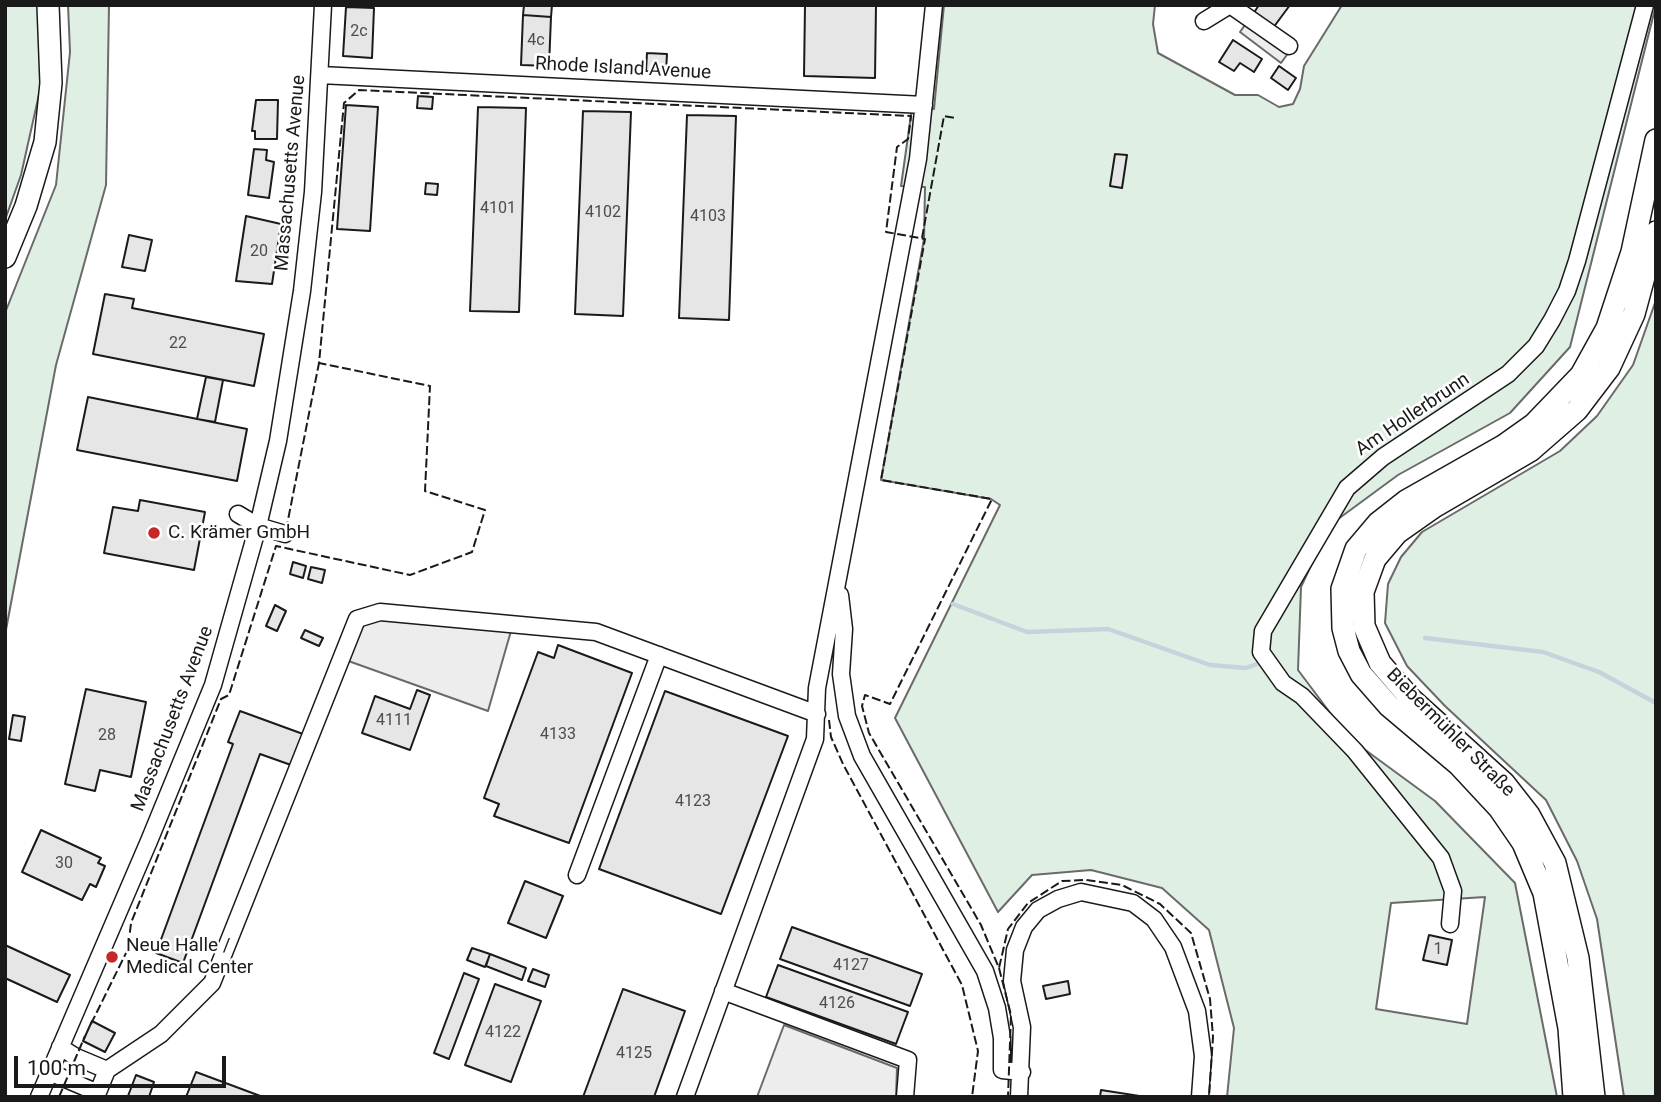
<!DOCTYPE html>
<meta charset="utf-8">
<style>
body{margin:0}
#map{position:relative;width:1661px;height:1102px;overflow:hidden;background:#fff;font-family:Roboto,sans-serif}
canvas{display:block}
.frame{position:absolute;inset:0;border:7px solid #1a1a1a;pointer-events:none}
.scale{position:absolute;left:14px;top:1056px;width:212px;height:32px;box-sizing:border-box;border:4px solid #1a1a1a;border-top:0;padding-left:9px;font-size:21px;line-height:24px;white-space:nowrap;color:#1a1a1a;-webkit-text-stroke:5px #fff;paint-order:stroke}
</style>
<div id="map">
<canvas width="1661" height="1102"></canvas>
<div class="frame"></div>
<div class="scale">100 m</div>
</div>
<script>
const g = document.querySelector('canvas').getContext('2d');
g.lineJoin = 'round';
function fillPath(path, color) {
  g.fillStyle = color;
  g.fill(path, 'evenodd');
}
function shape(rows) {
  const path = new Path2D();
  for (const r of rows) {
    path.moveTo(r[0], r[1]);
    for (let i = 2; i < r.length; i += 2) path.lineTo(r[i], r[i + 1]);
  }
  return path;
}
function strokePath(path, color, width, dash) {
  g.strokeStyle = color;
  g.lineWidth = width;
  g.lineCap = dash ? 'butt' : 'round';
  g.setLineDash(dash || []);
  g.stroke(path);
}
function write(font, color, halo, rows, align = 'center') {
  g.font = font + ' Roboto,sans-serif';
  g.lineWidth = 5;
  g.setLineDash([]);
  g.textBaseline = 'middle';
  g.strokeStyle = halo;
  g.fillStyle = color;
  for (const [text, x, y, turn = 0] of rows) {
    g.save();
    g.translate(x, y);
    g.rotate((+turn || 0) * Math.PI / 180);
    g.textAlign = isNaN(turn) ? turn : align;
    if (halo) g.strokeText(text, 0, 0);
    g.fillText(text, 0, 0);
    g.restore();
  }
}
const green = shape([
 [5,5,38,5,44,72,21,175,5,220,5,5],
 [68,5,109,5,106,185,56,365,5,635,5,313,56,185,70,52,68,5],
 [944,5,1155,5,1153,24,1158,53,1235,95,1258,95,1279,107,1293,104,1300,89,1304,66,1342,5,1656,5,1570,347,1510,413,1398,475,1330,525,1301,587,1298,670,1349,738,1435,801,1515,883,1557,1097,1227,1097,1234,1028,1209,930,1162,888,1091,870,1032,875,998,912,895,718,1000,505,991,499,881,480,924,239,925,187,901,186,912,108,934,109,944,5],
 [1485,897,1467,1024,1376,1009,1391,903,1485,897],
 [1656,300,1656,1097,1624,1097,1597,919,1577,861,1546,800,1445,706,1407,666,1385,623,1388,584,1401,557,1422,532,1560,451,1597,416,1633,365,1656,300]
]);
fillPath(green, '#e0efe3');
strokePath(green, '#6a6a6a', 2);
const parking = shape([
 [1247,22,1289,52,1281,63,1240,32,1247,22],
 [357,619,513,624,488,711,340,658,357,619],
 [784,1025,897,1068,896,1097,757,1097,784,1025]
]);
fillPath(parking, '#ededed');
strokePath(parking, '#6a6a6a', 2);
strokePath(shape([
 [953,604,1027,632,1108,629,1210,665,1246,668,1257,664],
 [1425,638,1543,652,1599,672,1656,703]
]), '#c6d2dc', 4.5);
const building = shape([
 [524,5,552,5,551,17,523,15,524,5],
 [805,5,876,5,875,78,804,76,805,5],
 [1259,5,1290,5,1273,28,1253,14,1259,5],
 [346,7,374,8,372,58,343,56,346,7],
 [523,15,551,17,549,66,521,65,523,15],
 [1233,40,1262,59,1254,72,1240,63,1234,71,1219,62,1233,40],
 [647,53,667,54,666,72,646,71,647,53],
 [1279,66,1296,78,1288,90,1271,78,1279,66],
 [418,96,433,97,432,109,417,108,418,96],
 [256,100,278,100,277,139,255,139,255,131,252,131,256,100],
 [346,105,378,107,370,231,337,229,346,105],
 [478,107,526,108,519,312,470,311,478,107],
 [583,111,631,112,623,316,575,314,583,111],
 [687,115,736,116,729,320,679,318,687,115],
 [254,149,267,150,266,160,274,162,269,198,248,195,254,149],
 [1115,154,1127,155,1122,188,1110,186,1115,154],
 [426,183,438,184,437,195,425,194,426,183],
 [246,216,281,224,272,284,236,281,246,216],
 [129,235,152,240,145,271,122,267,129,235],
 [105,294,134,299,132,308,264,334,254,386,93,354,105,294],
 [206,377,223,380,215,422,197,419,206,377],
 [88,397,247,429,237,481,77,450,88,397],
 [140,500,205,512,194,570,104,553,113,507,138,511,140,500],
 [293,562,306,566,303,578,290,574,293,562],
 [311,567,325,570,322,583,308,579,311,567],
 [275,605,286,611,277,631,266,626,275,605],
 [305,630,323,638,319,646,301,638,305,630],
 [558,645,632,673,569,843,494,816,499,804,484,798,538,652,554,658,558,645],
 [86,689,146,702,131,777,100,770,95,791,65,784,86,689],
 [417,690,430,695,410,750,362,733,375,696,410,709,417,690],
 [665,691,788,736,721,914,599,869,665,691],
 [240,711,303,734,291,765,260,754,183,963,156,953,233,744,228,742,240,711],
 [13,715,25,717,21,741,9,739,13,715],
 [41,830,101,858,98,863,105,866,96,887,90,884,82,900,22,872,41,830],
 [525,881,563,896,546,938,508,923,525,881],
 [792,927,922,974,910,1006,780,959,792,927],
 [1429,935,1452,940,1447,965,1423,960,1429,935],
 [5,945,70,975,57,1002,5,978,5,945],
 [472,948,490,954,485,967,467,960,472,948],
 [490,954,526,968,522,980,486,966,490,954],
 [778,965,908,1012,896,1044,766,997,778,965],
 [533,969,549,975,545,987,528,981,533,969],
 [464,973,479,979,449,1059,434,1053,464,973],
 [1068,981,1070,994,1046,999,1043,986,1068,981],
 [495,984,541,1001,511,1082,465,1065,495,984],
 [623,989,685,1011,654,1097,583,1097,623,989],
 [92,1021,115,1033,105,1052,83,1041,92,1021],
 [196,1072,263,1097,186,1097,196,1072],
 [136,1075,154,1082,149,1097,128,1096,136,1075],
 [1101,1090,1146,1097,1100,1097,1101,1090]
]);
fillPath(building, '#e6e6e6');
strokePath(building, '#1a1a1a', 2);
const minor = shape([
 [1230,5,1289,46],
 [1204,21,1230,5],
 [320,75,924,105],
 [238,514,258,526,285,534],
 [840,595,844,629,841,674,847,716,862,756,985,971,997,1008,1002,1038,1002,1070,1022,1072],
 [577,875,659,655],
 [1450,924,1453,891,1441,858,1355,751,1302,696,1283,683,1261,652,1263,631,1347,488,1383,457,1508,374,1536,346,1552,320,1567,291,1577,261,1645,5],
 [723,991,908,1060,905,1097],
 [60,1047,76,1057,107,1070],
 [49,1072,96,1092],
 [39,1097,149,841,213,685,258,526,278,441,302,291,313,192,323,5],
 [96,1097,107,1070,161,1034,212,983,357,619,380,612,596,632,817,714],
 [685,1097,815,739,817,688,918,159,934,5],
 [1019,1097,1022,1027,1012,981,1015,950,1024,927,1038,910,1058,899,1081,892,1133,903,1154,919,1173,947,1197,1011,1203,1056,1200,1097]
]);
const major = shape([
 [5,257,26,206,45,142,51,83,48,5],
 [1574,1097,1569,1028,1544,893,1523,843,1499,808,1459,765,1389,706,1361,674,1349,651,1343,628,1342,589,1356,549,1378,523,1406,501,1503,446,1534,424,1581,375,1607,328,1632,252,1656,140],
 [1594,1097,1578,958,1555,863,1529,815,1504,783,1410,698,1380,663,1364,626,1363,592,1375,559,1397,533,1434,507,1530,451,1577,410,1609,368,1634,314,1656,232]
]);
strokePath(minor, '#1a1a1a', 19);
strokePath(major, '#1a1a1a', 24);
strokePath(minor, '#fff', 16);
strokePath(major, '#fff', 21);
strokePath(shape([
 [922,238,944,116,955,118],
 [286,530,319,363],
 [829,720,831,737,843,764,962,985,978,1051,972,1097],
 [999,968,1011,1015,1008,1097],
 [91,1024,128,949,131,923,221,699,229,695,276,546,410,575,472,552,485,510,425,491,430,386,319,363,344,103,359,90,911,116,908,139,897,147,886,232,925,239,881,480,992,499,890,704,865,695,862,706,869,733,981,925,999,968,1008,929,1028,903,1062,881,1086,880,1122,885,1160,904,1191,933,1210,999,1213,1037,1209,1097],
 [59,1097,85,1036]
]), '#1a1a1a', 2, [9, 3.5]);
for (const [x, y, r, color] of [
 [154,533,7,"#c62828"],
 [112,957,7,"#c62828"]
]) {
  const dot = new Path2D();
  dot.arc(x, y, r, 0, 2 * Math.PI);
  g.fillStyle = color;
  g.fill(dot);
  strokePath(dot, '#fff', 2.5);
}
write('16px', '#4d4d4d', null, [
 ["2c",359,32],
 ["4c",536,41],
 ["4101",498,209],
 ["4102",603,213],
 ["4103",708,217],
 ["20",259,252],
 ["22",178,344],
 ["4111",394,721],
 ["4133",558,735],
 ["28",107,736],
 ["4123",693,802],
 ["30",64,864],
 ["1",1438,950],
 ["4127",851,966],
 ["4126",837,1004],
 ["4122",503,1033],
 ["4125",634,1054]
]);
write('19px', '#1a1a1a', '#fff', [
 ["Rhode Island Avenue",623,69,3],
 ["Massachusetts Avenue",291,173,-85],
 ["Am Hollerbrunn",1413,415,-34],
 ["Massachusetts Avenue",173,719,-69],
 ["Biebermühler Straße",1450,733,45]
]);
write('19px', '#1a1a1a', '#fff', [
 ["C. Krämer GmbH",168,533],
 ["Neue Halle /",126,946],
 ["Medical Center",126,968]
], 'left');
</script>
